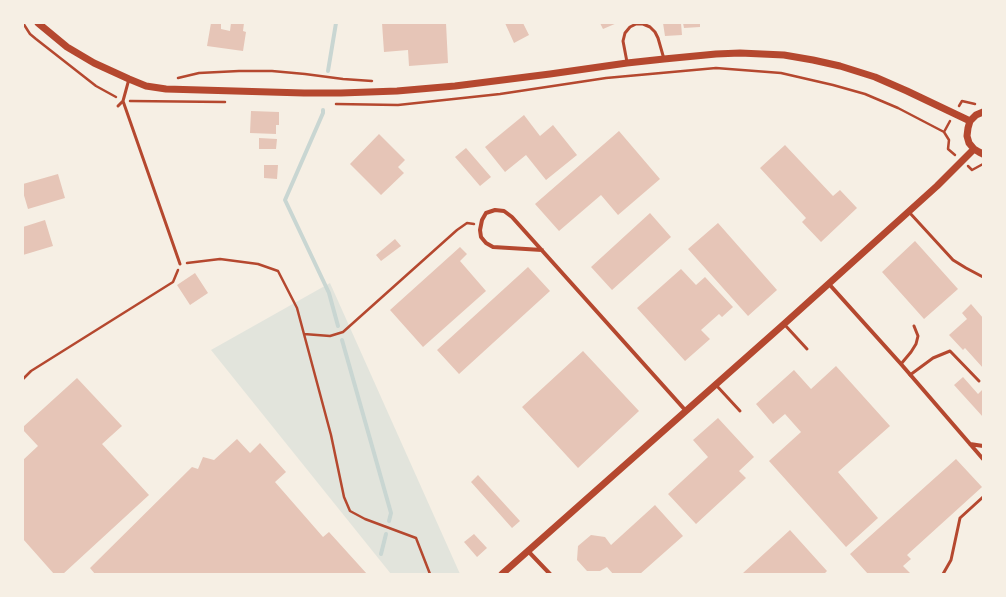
<!DOCTYPE html>
<style>
body{margin:0}
#map{position:relative;width:1006px;height:597px;overflow:hidden;background:#f6efe4;font-family:"Libre Baskerville",serif}
canvas{display:block}
.frame{position:absolute;inset:0;border:24px solid #f6efe4;pointer-events:none}
</style>
<div id="map">
<canvas width="1006" height="597"></canvas>
<div class="frame"></div>
</div>
<script>
const g = document.querySelector('canvas').getContext('2d');
g.lineJoin = 'round';
function fillPath(path, color) {
  g.fillStyle = color;
  g.fill(path, 'evenodd');
}
function shape(rows) {
  const path = new Path2D();
  for (const r of rows) {
    path.moveTo(r[0], r[1]);
    for (let i = 2; i < r.length; i += 2) path.lineTo(r[i], r[i + 1]);
  }
  return path;
}
function strokePath(path, color, width, dash) {
  g.strokeStyle = color;
  g.lineWidth = width;
  g.lineCap = dash ? 'butt' : 'round';
  g.setLineDash(dash || []);
  g.stroke(path);
}
fillPath(shape([
 [330,283,460,574,391,574,211,350]
]), '#e2e4dc');
strokePath(shape([
 [328,71,336,23],
 [323,110,323,113,285,200,329,293,338,326],
 [342,340,391,513,389,521],
 [381,554,386,534]
]), '#c9d6d2', 4);
fillPath(shape([
 [211,23,221,23,221,29,230,31,231,23,244,23,243,31,246,32,243,51,207,46],
 [382,23,446,23,448,63,409,66,408,50,384,52],
 [505,23,523,23,529,35,514,43],
 [600,23,617,23,603,29],
 [663,23,681,23,682,35,665,36],
 [683,23,700,23,700,27,684,28],
 [251,111,279,112,279,125,276,125,276,134,250,133],
 [524,115,540,136,553,125,577,155,546,180,526,155,505,172,485,147],
 [619,131,660,179,618,215,601,195,559,231,535,204],
 [379,134,405,160,398,167,404,173,381,195,350,164],
 [259,138,277,139,276,149,259,149],
 [785,145,833,196,840,190,857,208,821,242,802,222,806,218,760,168],
 [466,148,491,177,480,186,455,157],
 [264,165,278,165,277,179,264,178],
 [58,174,65,198,28,209,23,192,23,184],
 [650,213,671,237,612,290,591,267],
 [45,220,53,246,23,255,23,227],
 [718,223,777,290,748,316,688,249],
 [395,239,401,246,381,261,376,255],
 [915,241,958,289,924,319,882,272],
 [460,247,467,254,460,261,486,291,423,347,390,310],
 [528,267,550,291,459,374,437,350],
 [681,269,696,285,705,277,733,307,722,317,719,314,701,330,710,339,685,361,637,308],
 [195,273,208,293,190,305,177,285],
 [971,304,983,318,983,368,965,348,963,350,949,335,967,319,962,313],
 [583,351,639,411,578,468,522,407],
 [836,366,890,426,838,472,878,518,846,547,769,461,801,432,785,414,773,424,756,404,794,370,811,389],
 [963,377,978,394,983,389,983,417,954,385],
 [77,378,122,426,102,444,149,495,63,574,54,574,23,539,23,460,38,446,23,430,23,427],
 [718,418,754,457,739,471,746,478,696,524,668,494,708,457,693,440],
 [237,439,250,453,260,443,286,472,275,482,323,537,329,532,367,574,95,574,90,568,192,467,198,469,203,457,214,460],
 [956,459,982,487,907,555,911,559,903,566,911,574,868,574,850,554],
 [478,475,520,521,512,528,471,482],
 [655,505,683,536,640,574,613,574,607,567,600,571,587,571,577,560,578,546,591,535,605,537,611,545],
 [790,530,827,571,824,574,744,574,743,573],
 [474,534,487,548,477,557,464,542]
]), '#e6c5b7');
strokePath(shape([
 [23,23,30,34,36,39,96,86,116,97],
 [178,78,199,73,239,71,272,71,305,74,343,79,372,81],
 [130,101,225,102],
 [336,104,398,105,500,94,606,78,716,68,781,73,833,85,865,94,898,108,944,132],
 [959,106,962,101,975,104],
 [950,121,944,132,949,140,948,149,955,155],
 [968,166,972,170,983,164],
 [187,263,220,259,258,264,278,271,297,308,331,435,344,497,350,511,365,519,416,538,430,574],
 [304,334,330,336,343,332,457,230,467,223,474,224],
 [23,379,31,371,173,282,178,270]
]), '#b5482f', 2.5);
strokePath(shape([
 [627,62,623,41,625,33,630,27,636,24,643,24,650,27,655,32,658,38,664,59],
 [129,79,123,101,180,264],
 [118,106,123,101],
 [909,212,953,260,966,268,983,277],
 [784,324,807,349],
 [901,364,911,352,916,344,918,336,914,326],
 [910,375,933,358,950,351,979,381],
 [716,385,740,411],
 [943,574,951,560,960,518,983,497]
]), '#b5482f', 3);
strokePath(shape([
 [542,250,493,247,486,243,481,237,480,230,482,220,486,213,495,210,504,211,512,217,686,411],
 [829,284,901,364,983,459],
 [970,444,983,446],
 [528,551,550,574]
]), '#b5482f', 4);
strokePath(shape([
 [38,23,67,47,94,63,129,79,146,86,166,89,304,93,341,93,397,91,455,86,550,74,627,63,664,59,716,54,740,53,784,55,813,60,840,66,875,77,907,91,970,121],
 [983,112,976,115,970,121,968,128,967,136,969,143,974,149,979,152,983,154],
 [502,574,784,324,937,186,974,149]
]), '#b5482f', 7);
</script>
